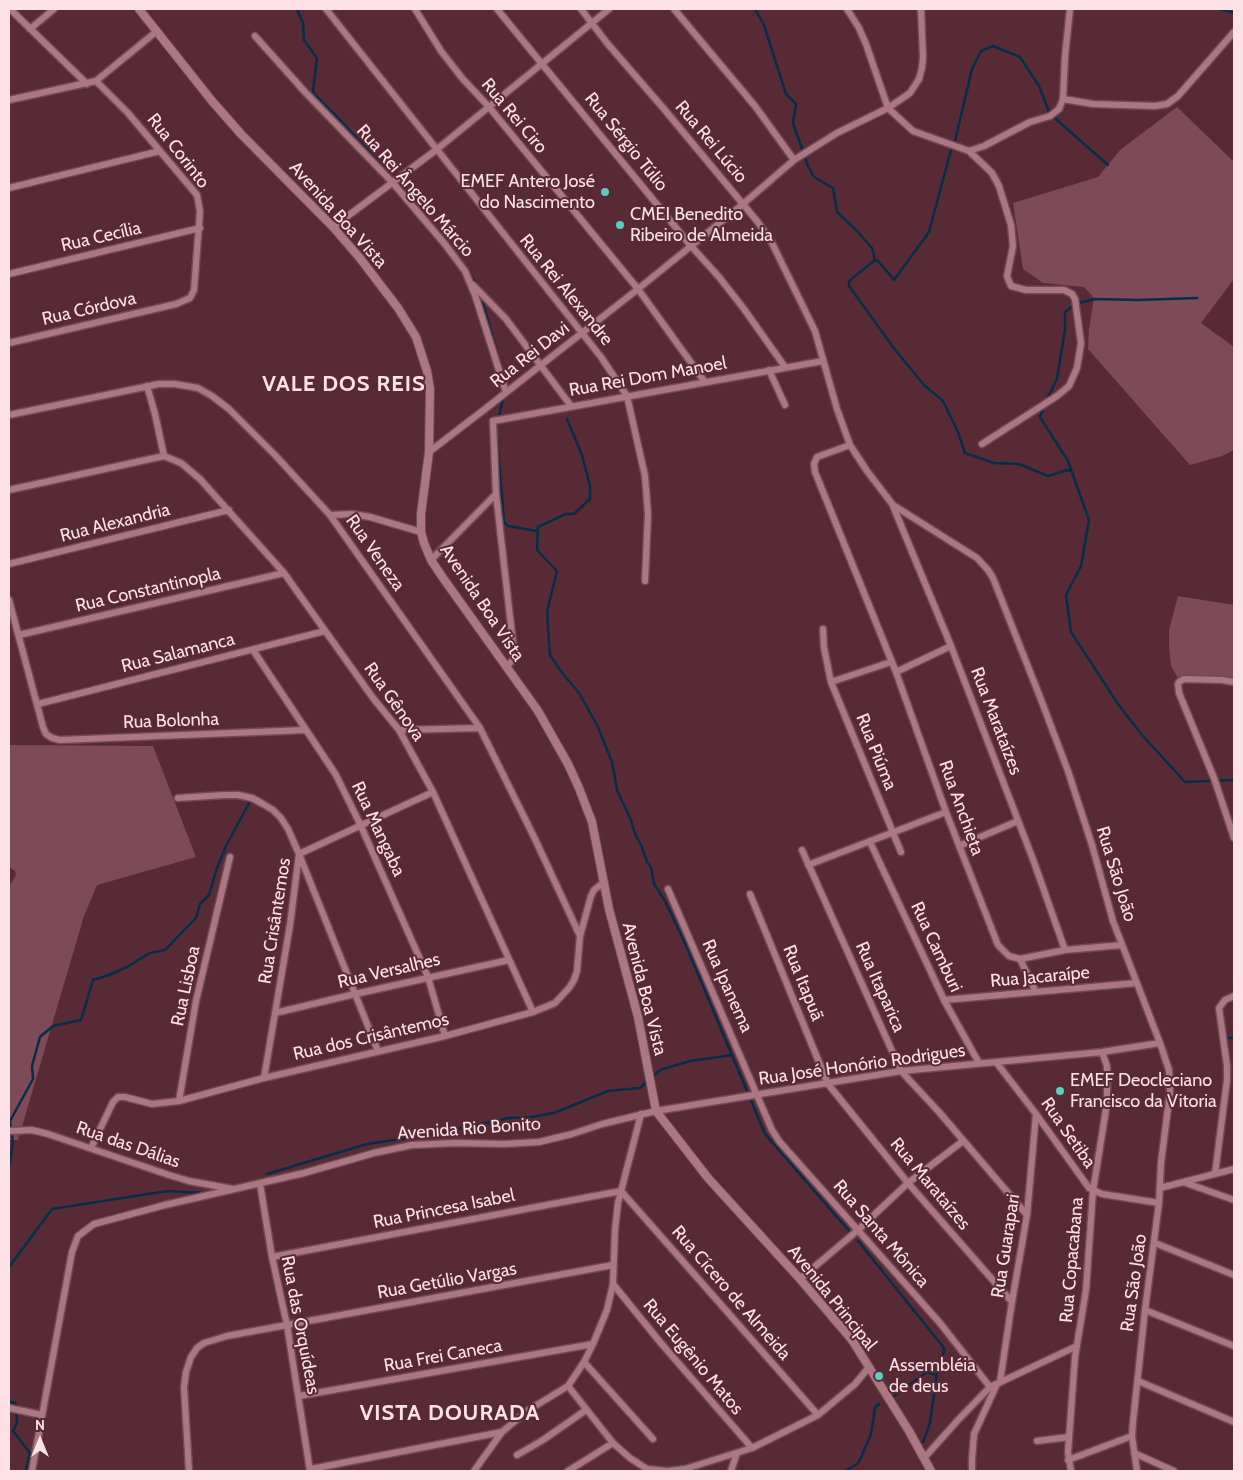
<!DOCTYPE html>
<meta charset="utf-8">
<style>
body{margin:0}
#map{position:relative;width:1243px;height:1480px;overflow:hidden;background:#572a36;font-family:Cabin,sans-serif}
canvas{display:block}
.frame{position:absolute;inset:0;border:10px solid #fee0e7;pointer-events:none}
.north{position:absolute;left:15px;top:1415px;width:50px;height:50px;-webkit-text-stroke:4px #572a36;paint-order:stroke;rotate:0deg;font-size:14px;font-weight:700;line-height:20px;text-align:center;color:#fee0e7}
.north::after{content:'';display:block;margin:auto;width:18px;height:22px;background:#fee0e7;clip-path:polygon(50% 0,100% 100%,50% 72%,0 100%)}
</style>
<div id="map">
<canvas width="1243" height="1480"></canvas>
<div class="frame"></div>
<div class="north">N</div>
</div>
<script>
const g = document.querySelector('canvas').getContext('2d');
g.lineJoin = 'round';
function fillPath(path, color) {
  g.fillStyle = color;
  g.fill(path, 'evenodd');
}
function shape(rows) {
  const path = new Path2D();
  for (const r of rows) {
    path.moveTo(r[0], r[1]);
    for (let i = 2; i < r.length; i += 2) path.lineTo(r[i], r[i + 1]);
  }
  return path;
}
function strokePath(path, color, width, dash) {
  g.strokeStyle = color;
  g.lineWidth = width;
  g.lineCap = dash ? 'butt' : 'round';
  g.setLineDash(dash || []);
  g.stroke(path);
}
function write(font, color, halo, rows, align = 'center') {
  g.font = font + ' Cabin,sans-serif';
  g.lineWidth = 4;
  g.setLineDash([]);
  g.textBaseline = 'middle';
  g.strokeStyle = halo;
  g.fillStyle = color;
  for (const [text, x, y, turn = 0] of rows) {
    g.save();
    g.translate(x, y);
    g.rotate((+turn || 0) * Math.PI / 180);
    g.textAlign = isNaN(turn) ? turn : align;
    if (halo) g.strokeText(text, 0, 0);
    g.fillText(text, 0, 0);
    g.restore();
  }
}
fillPath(shape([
 [1177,107,1234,162,1234,279,1201,323,1234,347,1234,450,1222,456,1190,465,1088,349,1089,329,1094,298,1084,287,1043,283,1023,269,1013,203,1098,177,1120,150],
 [1178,596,1234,605,1234,681,1209,678,1181,683,1171,666,1169,648,1169,630],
 [9,745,153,746,196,857,97,885,84,916,18,1140,9,1140,9,887,16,875,15,871,9,867]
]), '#7d4b58');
strokePath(shape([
 [297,9,303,23,304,40,317,58,313,91,314,94,340,120,391,176],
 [755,9,764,25,786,94,796,104,793,123,808,166,814,177,833,188,837,212,856,230,872,248,875,260,878,261,894,280,929,232,952,146,955,141,972,69,981,51,993,46,1020,57,1039,86,1050,114,1108,165],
 [1220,9,1234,13],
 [435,228,446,241],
 [875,260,849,281,849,286,893,347,924,385,943,401,958,432,965,453,994,463,1019,464,1048,476,1067,470,1071,471],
 [468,272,479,288],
 [481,296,502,370],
 [1046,401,1057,379,1065,329,1065,312,1075,304,1095,299,1138,300,1197,298],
 [1044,406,1040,417,1068,461,1089,520,1081,566,1066,595,1071,632,1118,704,1142,735,1185,782,1234,780],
 [567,419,582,455,590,486,590,499,574,514,566,514,538,527,537,550,557,571,547,612,550,655,563,674,579,693,597,725,612,762,617,790,631,820,635,834,641,845,647,862,651,867,654,884,665,901,685,943,765,1134,850,1232],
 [496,429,503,398],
 [497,437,504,522,508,526,537,531],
 [1227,1038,1234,1038],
 [9,1167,13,1143,10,1121,33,1079,32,1066,40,1037,53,1026,81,1020,93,980,109,975,127,967,150,953,165,950,196,918,200,904,209,895,217,868,226,846,249,803],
 [267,1174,367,1144,429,1135,509,1118,531,1117,554,1113,608,1091,640,1088,660,1070,690,1061,732,1055],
 [858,1241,944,1348,944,1352,938,1365,930,1423,923,1442],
 [9,1267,52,1209,167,1191,206,1193],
 [894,1396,927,1372,936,1375],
 [9,1402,15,1403,16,1406,17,1423,13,1431,30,1453,26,1471],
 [845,1471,857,1464,861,1458,871,1434,875,1408,879,1404]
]), '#052d48', 2.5);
const minor = shape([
 [10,9,87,84],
 [326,9,601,357,627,396,645,476,648,514,645,581],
 [415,9,441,51,462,78,489,107,638,289,705,382],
 [497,9,691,246,719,277,744,309,785,367],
 [581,9,607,43,664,109,757,221,770,239,815,331,837,409,850,445,867,471,893,505,977,558,988,570,993,578,1040,697,1068,771,1092,845,1113,921,1160,1043,1169,1070,1170,1092,1161,1163,1159,1203,1145,1310,1133,1422,1132,1436,1137,1471],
 [674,9,755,106,794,160],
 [847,9,859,28,866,44,888,108,913,131,969,151,992,173,999,186,1011,225,1013,246,1007,276,1011,286,1026,290,1064,290,1072,294,1075,299,1081,343,1077,368,1069,386,1057,396,982,444],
 [30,29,54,9],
 [255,36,305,92,392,182,444,243,465,271,475,295,506,392],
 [1063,99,1093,104,1155,106,1167,104,1178,96,1234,32],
 [9,100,96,81,157,31],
 [969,151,984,146,1030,122,1050,116,1059,109,1063,99,1065,56,1070,9],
 [9,188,160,151],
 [333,227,436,150,609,9],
 [9,274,200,228],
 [473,285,506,319,571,406],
 [9,343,176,304,190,298,194,290,200,211,197,195,128,113,96,81],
 [769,370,785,405],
 [147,386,155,414,164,456],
 [9,415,159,384,175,384,198,388,212,396,229,409,275,455,330,515,480,728,535,839,580,936],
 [493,421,823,361],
 [493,421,496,494,514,652,513,660,507,666],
 [850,445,817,457,814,464,815,472,896,672,946,812,998,945,1009,956,1020,959,1065,950,1122,945],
 [429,452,485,409,638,289,743,204,794,160,837,133,888,108,910,93,919,79,922,68,923,57,921,9],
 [9,490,164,456,181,463,200,479,284,573,373,698,399,730,433,792,533,1012],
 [893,506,951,646,1034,862,1065,950],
 [330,515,352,514,370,517,421,532],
 [431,560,496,494],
 [9,564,229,510],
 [9,600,43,727,46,734,52,738,60,740,306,730],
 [823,629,824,648,831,682,901,852],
 [19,635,284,573],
 [253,650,336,775,360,824,428,977,445,1036],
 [896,672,951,646],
 [831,682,891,662],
 [1234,682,1222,680,1184,679,1179,682,1178,684,1179,693,1214,778,1234,838],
 [38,704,325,631],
 [399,730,480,728],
 [178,798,224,795,238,795,252,798,263,804,273,810,281,818,288,829,299,854,378,1051],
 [870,842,944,1000,979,1063],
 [959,846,1018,821],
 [802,850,901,1071,939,1112,1027,1215],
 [299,854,433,792],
 [808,865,946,812],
 [668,889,772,1130,779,1141,940,1323,990,1387],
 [750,894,828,1084,908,1183,1012,1302],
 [1020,959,1036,992],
 [944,1000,1137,983],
 [275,1013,355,994,509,960],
 [996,1062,1036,1114,1089,1188,1102,1194,1159,1203],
 [264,1078,290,925,299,854],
 [179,1101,196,1001,230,857],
 [9,1131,32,1130,48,1134,169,1175,189,1181,233,1189],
 [91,1148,113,1102,118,1097,125,1097,152,1104,179,1101,264,1078,445,1036,533,1012,555,1003,569,988,574,980,577,971,580,936,591,896,594,890,604,882],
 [1215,1174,1227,1080,1227,1066,1219,1008,1225,1000,1234,996],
 [1186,1183,1234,1200],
 [260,1184,272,1257,287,1325,310,1471],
 [1160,1188,1234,1169],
 [1155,1243,1234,1275],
 [272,1257,621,1191,818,1415],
 [800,1279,858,1230,908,1183,963,1141],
 [613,1284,660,1342,752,1448],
 [1145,1310,1234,1346],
 [584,1362,653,1439],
 [1138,1381,1234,1422],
 [1000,1382,1012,1302,1027,1215,1036,1114],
 [568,1386,613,1443,630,1458,647,1469,667,1471],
 [299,1396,593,1344],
 [9,1408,42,1415],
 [1037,1441,1069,1437],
 [1134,1453,1174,1471],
 [517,1455,543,1440,586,1410],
 [925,1457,959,1419,990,1387,1077,1346],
 [1068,1460,1132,1436],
 [311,1469,502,1432],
 [32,1471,72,1252,78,1236,94,1224,165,1205,304,1173,374,1153,412,1145,456,1143,504,1144,539,1142,572,1134,602,1124,656,1111,901,1071,1102,1052,1160,1043],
 [189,1471,184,1387,186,1372,191,1357,197,1348,204,1343,227,1336,613,1265],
 [474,1471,502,1432,527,1411,568,1386,584,1362,593,1344,607,1310,613,1284,615,1230,618,1203,641,1114],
 [568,1471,613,1443],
 [668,1471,685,1469,752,1448,818,1415,855,1384,869,1367],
 [731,1471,737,1453],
 [972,1471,972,1460,974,1434,997,1384],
 [1071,1471,1068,1452,1075,1357,1086,1290,1093,1191,1107,1103,1107,1066,1102,1052]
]);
const tertiary = shape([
 [139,9,212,101,241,134,333,227,359,257,398,308,416,337,427,371,430,389,429,452,421,514,421,532,424,543,431,560,443,578,538,711,568,764,579,788,592,822,609,909,638,1017,656,1111,708,1178,800,1279,852,1340,909,1431,931,1471]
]);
strokePath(minor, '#714a56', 9);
strokePath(tertiary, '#714a56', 10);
strokePath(minor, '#ab7783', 6);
strokePath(tertiary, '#ab7783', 8);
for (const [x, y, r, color] of [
 [605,192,5,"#59cebf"],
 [620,225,5,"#59cebf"],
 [1060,1091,5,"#59cebf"],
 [879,1376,5,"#59cebf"]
]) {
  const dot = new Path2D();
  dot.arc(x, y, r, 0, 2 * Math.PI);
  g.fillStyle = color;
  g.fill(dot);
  strokePath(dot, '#572a36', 2);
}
write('18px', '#fee0e7', '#572a36', [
 ["Rua Rei Ciro",514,116,50],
 ["Rua Sérgio Túlio",626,142,51],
 ["Rua Rei Lúcio",711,142,50],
 ["Rua Corinto",178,151,52],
 ["Rua Rei Ângelo Márcio",415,191,49],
 ["Avenida Boa Vista",338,215,48],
 ["Rua Cecília",101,237,-13],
 ["Rua Rei Alexandre",566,290,51],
 ["Rua Córdova",89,309,-13],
 ["Rua Rei Davi",530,355,-38],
 ["Rua Rei Dom Manoel",648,377,-10],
 ["Rua Alexandria",115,523,-14],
 ["Rua Veneza",375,553,55],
 ["Rua Constantinopla",148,590,-13],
 ["Avenida Boa Vista",482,603,56],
 ["Rua Salamanca",178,653,-14],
 ["Rua Gênova",394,702,55],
 ["Rua Bolonha",171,721,-2],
 ["Rua Marataízes",996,721,69],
 ["Rua Piúma",876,752,68],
 ["Rua Anchieta",961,808,70],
 ["Rua Mangaba",378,829,65],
 ["Rua São João",1116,874,73],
 ["Rua Crisântemos",275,921,-81],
 ["Rua Camburi",936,947,65],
 ["Rua Versalhes",389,971,-13],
 ["Rua Jacaraípe",1040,977,-5],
 ["Rua Itapuã",803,983,68],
 ["Rua Lisboa",186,986,-78],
 ["Rua Ipanema",727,986,66],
 ["Rua Itaparica",880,987,66],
 ["Avenida Boa Vista",644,989,76],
 ["Rua dos Crisântemos",371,1037,-13],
 ["Rua José Honório Rodrigues",862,1065,-8],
 ["Avenida Rio Bonito",469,1129,-4],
 ["Rua Setiba",1068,1133,55],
 ["Rua das Dálias",128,1145,19],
 ["Rua Marataízes",930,1184,50],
 ["Rua Princesa Isabel",444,1209,-11],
 ["Rua Santa Mônica",881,1234,49],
 ["Rua Guarapari",1006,1246,-81],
 ["Rua Copacabana",1072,1260,-85],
 ["Rua Getúlio Vargas",447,1281,-10],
 ["Rua São João",1134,1283,-82],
 ["Rua Cícero de Almeida",731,1293,49],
 ["Avenida Principal",832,1298,51],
 ["Rua das Orquídeas",300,1325,79],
 ["Rua Frei Caneca",443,1356,-10],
 ["Rua Eugênio Matos",693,1357,50]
]);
write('18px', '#fee0e7', '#572a36', [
 ["EMEF Antero José",595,182,"right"],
 ["do Nascimento",595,203,"right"],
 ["CMEI Benedito",630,215],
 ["Ribeiro de Almeida",630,236],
 ["EMEF Deocleciano",1070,1081],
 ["Francisco da Vitoria",1070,1102],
 ["Assembléia",889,1366],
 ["de deus",889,1387]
], 'left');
g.letterSpacing = '1px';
write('bold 22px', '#fee0e7', '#572a36', [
 ["VALE DOS REIS",344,385],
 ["VISTA DOURADA",450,1414]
]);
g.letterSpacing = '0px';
</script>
